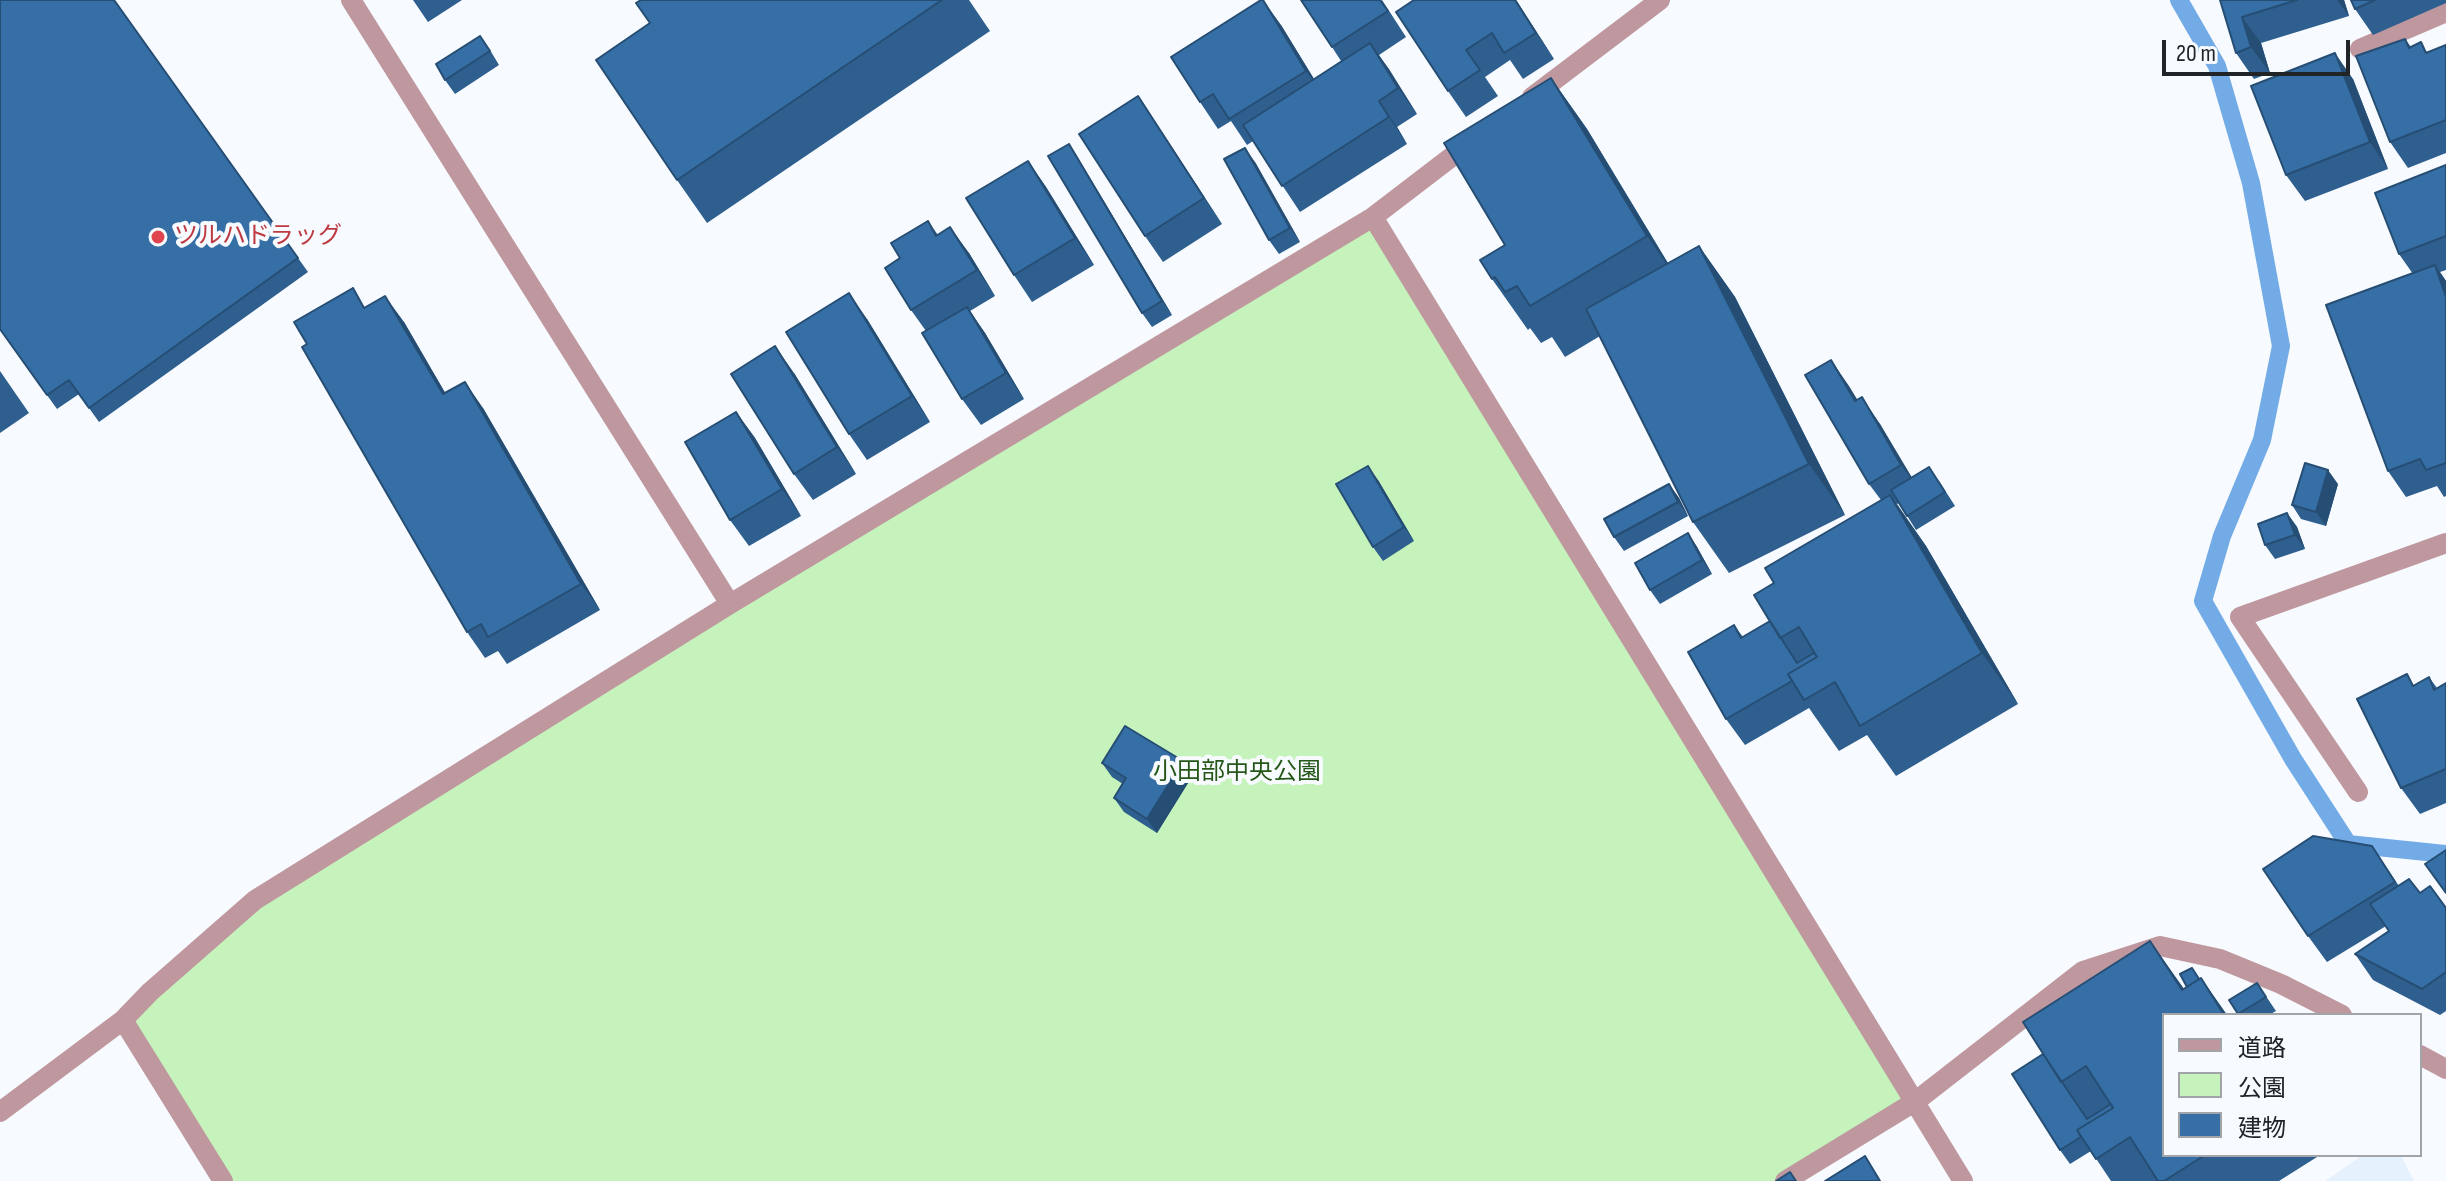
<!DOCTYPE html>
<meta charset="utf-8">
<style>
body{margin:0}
#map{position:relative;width:2446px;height:1181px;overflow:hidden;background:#f7fafe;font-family:"Sofia Sans Condensed","Noto Sans JP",sans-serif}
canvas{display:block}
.legend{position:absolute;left:2162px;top:1013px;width:260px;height:144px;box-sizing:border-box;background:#f7fafe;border:2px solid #a1a4a8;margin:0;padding:10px 14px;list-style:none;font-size:24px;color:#202427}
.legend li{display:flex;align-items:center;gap:16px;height:40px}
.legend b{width:40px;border:2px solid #a1a4a8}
.scale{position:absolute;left:2162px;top:40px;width:188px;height:36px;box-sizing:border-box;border:4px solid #202427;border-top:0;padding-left:10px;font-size:24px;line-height:28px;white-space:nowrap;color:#202427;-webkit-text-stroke:6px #f7fafe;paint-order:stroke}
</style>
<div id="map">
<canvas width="2446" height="1181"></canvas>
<ul class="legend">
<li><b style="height:10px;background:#bf989f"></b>道路</li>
<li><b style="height:22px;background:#c6f2bc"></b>公園</li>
<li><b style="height:22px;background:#366fa5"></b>建物</li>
</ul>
<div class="scale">20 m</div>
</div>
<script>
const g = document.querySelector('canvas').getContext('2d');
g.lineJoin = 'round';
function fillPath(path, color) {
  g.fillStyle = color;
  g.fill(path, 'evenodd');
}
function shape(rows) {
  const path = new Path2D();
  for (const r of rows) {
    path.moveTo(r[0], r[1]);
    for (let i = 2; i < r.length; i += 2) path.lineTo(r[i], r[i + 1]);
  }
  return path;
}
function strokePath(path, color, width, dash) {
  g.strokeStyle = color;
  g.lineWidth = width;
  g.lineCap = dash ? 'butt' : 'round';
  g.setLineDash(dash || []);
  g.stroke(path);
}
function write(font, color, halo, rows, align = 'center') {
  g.font = font + ' "Sofia Sans Condensed","Noto Sans JP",sans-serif';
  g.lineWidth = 8;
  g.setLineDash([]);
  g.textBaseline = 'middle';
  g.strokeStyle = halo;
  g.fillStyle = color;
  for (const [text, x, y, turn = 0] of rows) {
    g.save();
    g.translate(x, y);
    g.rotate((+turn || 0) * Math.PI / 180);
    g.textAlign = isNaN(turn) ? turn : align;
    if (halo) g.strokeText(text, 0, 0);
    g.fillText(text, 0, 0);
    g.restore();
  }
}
fillPath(shape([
 [2363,1155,2401,1155,2414,1181,2325,1181]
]), '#e5f1fd');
fillPath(shape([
 [1373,217,1916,1101,1781,1181,223,1181,123,1020,255,900]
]), '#c6f2bc');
strokePath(shape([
 [2179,0,2217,66,2251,183,2281,346,2262,440,2222,536,2203,601,2293,759,2348,844,2446,854]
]), '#73abe6', 18);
strokePath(shape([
 [351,0,730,604],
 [2360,49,2446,12],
 [1532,97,1660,0],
 [1373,217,1963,1181],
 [2358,792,2240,617,2446,543],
 [123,1020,223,1181],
 [2420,1055,2446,1069],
 [0,1112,123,1020,150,992,255,900,730,604,1373,217,1471,142],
 [1785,1181,1916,1101,2083,971,2160,946,2220,959,2281,984,2342,1015]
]), '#bf989f', 20);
fillPath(shape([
 [114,0,308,272,99,422,79,394,57,409,0,330],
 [413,0,462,0,428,22],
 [641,0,969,0,990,31,707,223,677,180,650,23],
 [1382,0,1406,37,1379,55,1417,114,1397,127,1407,144,1300,212,1253,141,1247,145,1231,121,1218,129,1200,102,1281,25,1314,79,1341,61,1332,47],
 [1414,0,1516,0,1554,59,1523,79,1510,60,1485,77,1498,96,1466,117,1448,91],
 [2220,0,2344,0,2349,16,2261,43,2270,73,2254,79,2236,53],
 [2351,0,2446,0,2446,3,2373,35,2355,9],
 [2405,39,2411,47,2428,52,2446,45,2446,153,2408,168,2390,142],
 [490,50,499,65,455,94,445,80],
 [1551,78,1587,129,1668,263,1699,246,1735,297,1845,515,1729,573,1693,522,1600,336,1565,357,1552,337,1541,343,1530,328,1528,330,1492,279,1505,245],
 [2353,79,2388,169,2305,201,2286,175],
 [1156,123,1222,224,1163,262,1145,236],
 [1069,144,1078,158,1172,315,1152,327,1142,313],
 [1028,161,1046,187,1094,265,1032,302,1014,275],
 [1255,162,1300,242,1279,254,1269,240],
 [2446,165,2446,270,2440,272,2446,281,2446,496,2444,497,2437,486,2406,497,2388,471,2413,274,2399,254],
 [928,221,938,235,969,253,995,296,970,311,985,333,1024,399,981,425,962,399,926,331,911,310,900,258],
 [366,307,404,322,445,393,483,408,600,610,507,664,498,651,485,658,467,632],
 [867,319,930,422,867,460,849,434],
 [1831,360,1857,400,1880,424,1911,477,1939,481,1955,506,1916,530,1899,503,1897,504,1926,546,2018,704,1896,776,1867,735,1839,751,1809,708,1745,745,1726,719,1734,625,1743,637,1770,621,1774,583,1881,500,1869,484],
 [0,371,29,413,0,433],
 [794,373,856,474,813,500,794,474],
 [736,412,755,438,801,516,749,546,730,520],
 [1378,480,1414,541,1383,561,1373,547],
 [1669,484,1679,498,1688,516,1624,551,1614,537],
 [2338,484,2326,526,2301,519,2292,505],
 [2287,513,2297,527,2305,549,2275,559,2265,545],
 [1688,533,1697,547,1712,574,1660,604,1650,590],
 [2429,677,2437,688,2446,683,2446,803,2420,814,2401,788],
 [1183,761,1193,775,1157,833,1124,812,1114,798,1123,784,1112,777,1102,763],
 [2372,846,2399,886,2420,893,2446,908,2446,1011,2440,1015,2373,980,2355,954,2389,931,2386,926,2327,962,2308,936],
 [2150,941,2184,989,2201,978,2227,1015,2164,1015,2164,1155,2315,1155,2317,1157,2279,1181,2111,1181,2091,1151,2070,1164,2060,1150,2043,1054],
 [2257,983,2276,1011,2269,1015,2239,1015,2229,1000]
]), '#2e5f8e');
fillPath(shape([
 [1263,0,1281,25,1325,97,1306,71],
 [1515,0,1516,0,1554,59,1536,33],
 [2337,0,2344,0,2349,16],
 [2242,17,2261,43,2270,73,2251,47],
 [1370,43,1389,69,1417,114,1398,88],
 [2335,53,2353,79,2388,169,2370,142],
 [1551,78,1587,129,1682,287,1647,236],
 [1138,96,1156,123,1222,224,1204,198],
 [1379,101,1397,127,1407,144,1389,117],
 [1069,144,1078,158,1172,315,1162,301],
 [1245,148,1255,162,1300,242,1290,228],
 [1028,161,1046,187,1094,265,1075,238],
 [950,227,969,253,995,296,977,270],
 [1699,246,1735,297,1845,515,1809,464],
 [2435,265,2446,281,2446,297],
 [849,293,867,319,930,422,912,396],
 [385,296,404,322,461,420,443,394],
 [967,307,985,333,1024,399,1006,373],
 [775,346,794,373,856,474,837,447],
 [1831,360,1849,386,1874,427,1855,401],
 [465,382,483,408,600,610,581,584],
 [1862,397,1880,424,1920,491,1901,465],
 [736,412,755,438,801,516,782,489],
 [1368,466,1378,480,1414,541,1404,527],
 [2328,470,2338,484,2326,526,2316,512],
 [1669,484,1679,498,1688,516,1678,502],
 [1890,495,1926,546,2018,704,1982,653],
 [2287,513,2297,527,2305,549,2295,535],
 [1688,533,1697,547,1712,574,1702,560],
 [1183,761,1193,775,1157,833,1147,819],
 [2150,941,2186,992,2182,990],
 [2201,978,2227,1015,2224,1015]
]), '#264e74');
const building = shape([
 [0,0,114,0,298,258,89,408,69,380,47,395,0,329,0,0],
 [641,0,942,0,677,180,596,60,650,23,636,3,641,0],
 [1261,0,1263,0,1306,71,1229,119,1213,94,1200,102,1171,57,1261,0],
 [1301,0,1380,0,1388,11,1332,47,1301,0],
 [1414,0,1515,0,1536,33,1504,53,1492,33,1466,50,1480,70,1448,91,1396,12,1414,0],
 [2220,0,2297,0,2242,17,2251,47,2236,53,2220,0],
 [2351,0,2375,0,2355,9,2351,0],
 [480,36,490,51,445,80,436,64,480,36],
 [2405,39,2409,48,2421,42,2426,53,2446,45,2446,120,2390,142,2356,56,2405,39],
 [1370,43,1398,88,1379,101,1389,117,1282,186,1243,125,1370,43],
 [2335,53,2370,142,2286,175,2251,86,2335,53],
 [1551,78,1647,236,1530,306,1517,286,1505,292,1495,277,1492,279,1480,260,1505,245,1444,143,1551,78],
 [1138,96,1204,198,1145,236,1079,134,1138,96],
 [1069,144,1162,301,1142,313,1048,156,1069,144],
 [1245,148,1290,228,1269,240,1224,159,1245,148],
 [1028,161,1075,238,1014,275,966,198,1028,161],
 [2446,165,2446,236,2399,254,2375,193,2446,165],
 [928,221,936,236,950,227,977,270,911,310,885,268,900,258,891,243,928,221],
 [1699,246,1809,464,1693,522,1586,309,1699,246],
 [2435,265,2446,297,2446,463,2426,470,2420,459,2388,471,2326,305,2435,265],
 [353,288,364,308,385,296,443,394,465,382,581,584,488,637,481,624,467,632,302,347,307,344,294,322,353,288],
 [849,293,912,396,849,434,786,332,849,293],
 [967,307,1006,373,962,399,922,333,967,307],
 [775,346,837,447,794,474,731,374,775,346],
 [1831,360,1855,401,1862,397,1901,465,1869,484,1805,375,1831,360],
 [736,412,782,489,730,520,685,442,736,412],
 [2305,463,2328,470,2316,512,2292,505,2305,463],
 [1368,466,1404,527,1373,547,1336,484,1368,466],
 [1929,467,1945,492,1907,516,1891,490,1929,467],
 [1669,484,1678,502,1614,537,1604,519,1669,484],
 [1890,495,1982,653,1860,726,1835,682,1804,700,1788,674,1817,657,1799,627,1780,638,1754,595,1774,583,1765,568,1890,495],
 [2287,513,2295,535,2265,545,2258,524,2287,513],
 [1688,533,1702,560,1650,590,1635,563,1688,533],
 [1770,621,1797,663,1814,653,1817,657,1788,674,1792,681,1726,719,1688,652,1734,625,1741,638,1770,621],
 [2407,674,2413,686,2429,677,2434,690,2446,683,2446,769,2401,788,2357,699,2407,674],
 [1125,726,1183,761,1147,819,1114,798,1126,778,1102,763,1125,726],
 [2313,836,2372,846,2395,882,2308,936,2263,869,2313,836],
 [2446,850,2446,893,2425,864,2446,850],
 [2409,879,2420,893,2430,886,2446,908,2446,972,2422,989,2355,954,2389,931,2370,904,2409,879],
 [2150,941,2182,990,2201,978,2224,1015,2164,1015,2164,1155,2205,1155,2164,1181,2158,1181,2130,1137,2096,1159,2077,1130,2113,1108,2086,1066,2061,1082,2023,1022,2150,941],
 [2192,968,2199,979,2187,987,2180,974,2192,968],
 [2257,983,2266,997,2238,1014,2229,1000,2257,983],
 [2043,1054,2087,1119,2111,1104,2113,1108,2077,1130,2081,1137,2060,1150,2012,1074,2043,1054],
 [1865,1156,1880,1181,1825,1181,1865,1156],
 [1790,1172,1796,1181,1776,1181,1790,1172]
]);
fillPath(building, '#366fa5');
strokePath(building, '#264e74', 2);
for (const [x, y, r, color] of [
 [158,237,8,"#e0444e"]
]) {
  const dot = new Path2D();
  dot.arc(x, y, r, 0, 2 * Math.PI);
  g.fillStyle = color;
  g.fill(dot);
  strokePath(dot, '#f7fafe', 3);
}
write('24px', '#be3a42', '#f7fafe', [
 ["ツルハドラッグ",174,237]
], 'left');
write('24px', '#255718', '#f7fafe', [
 ["小田部中央公園",1237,773]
]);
</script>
